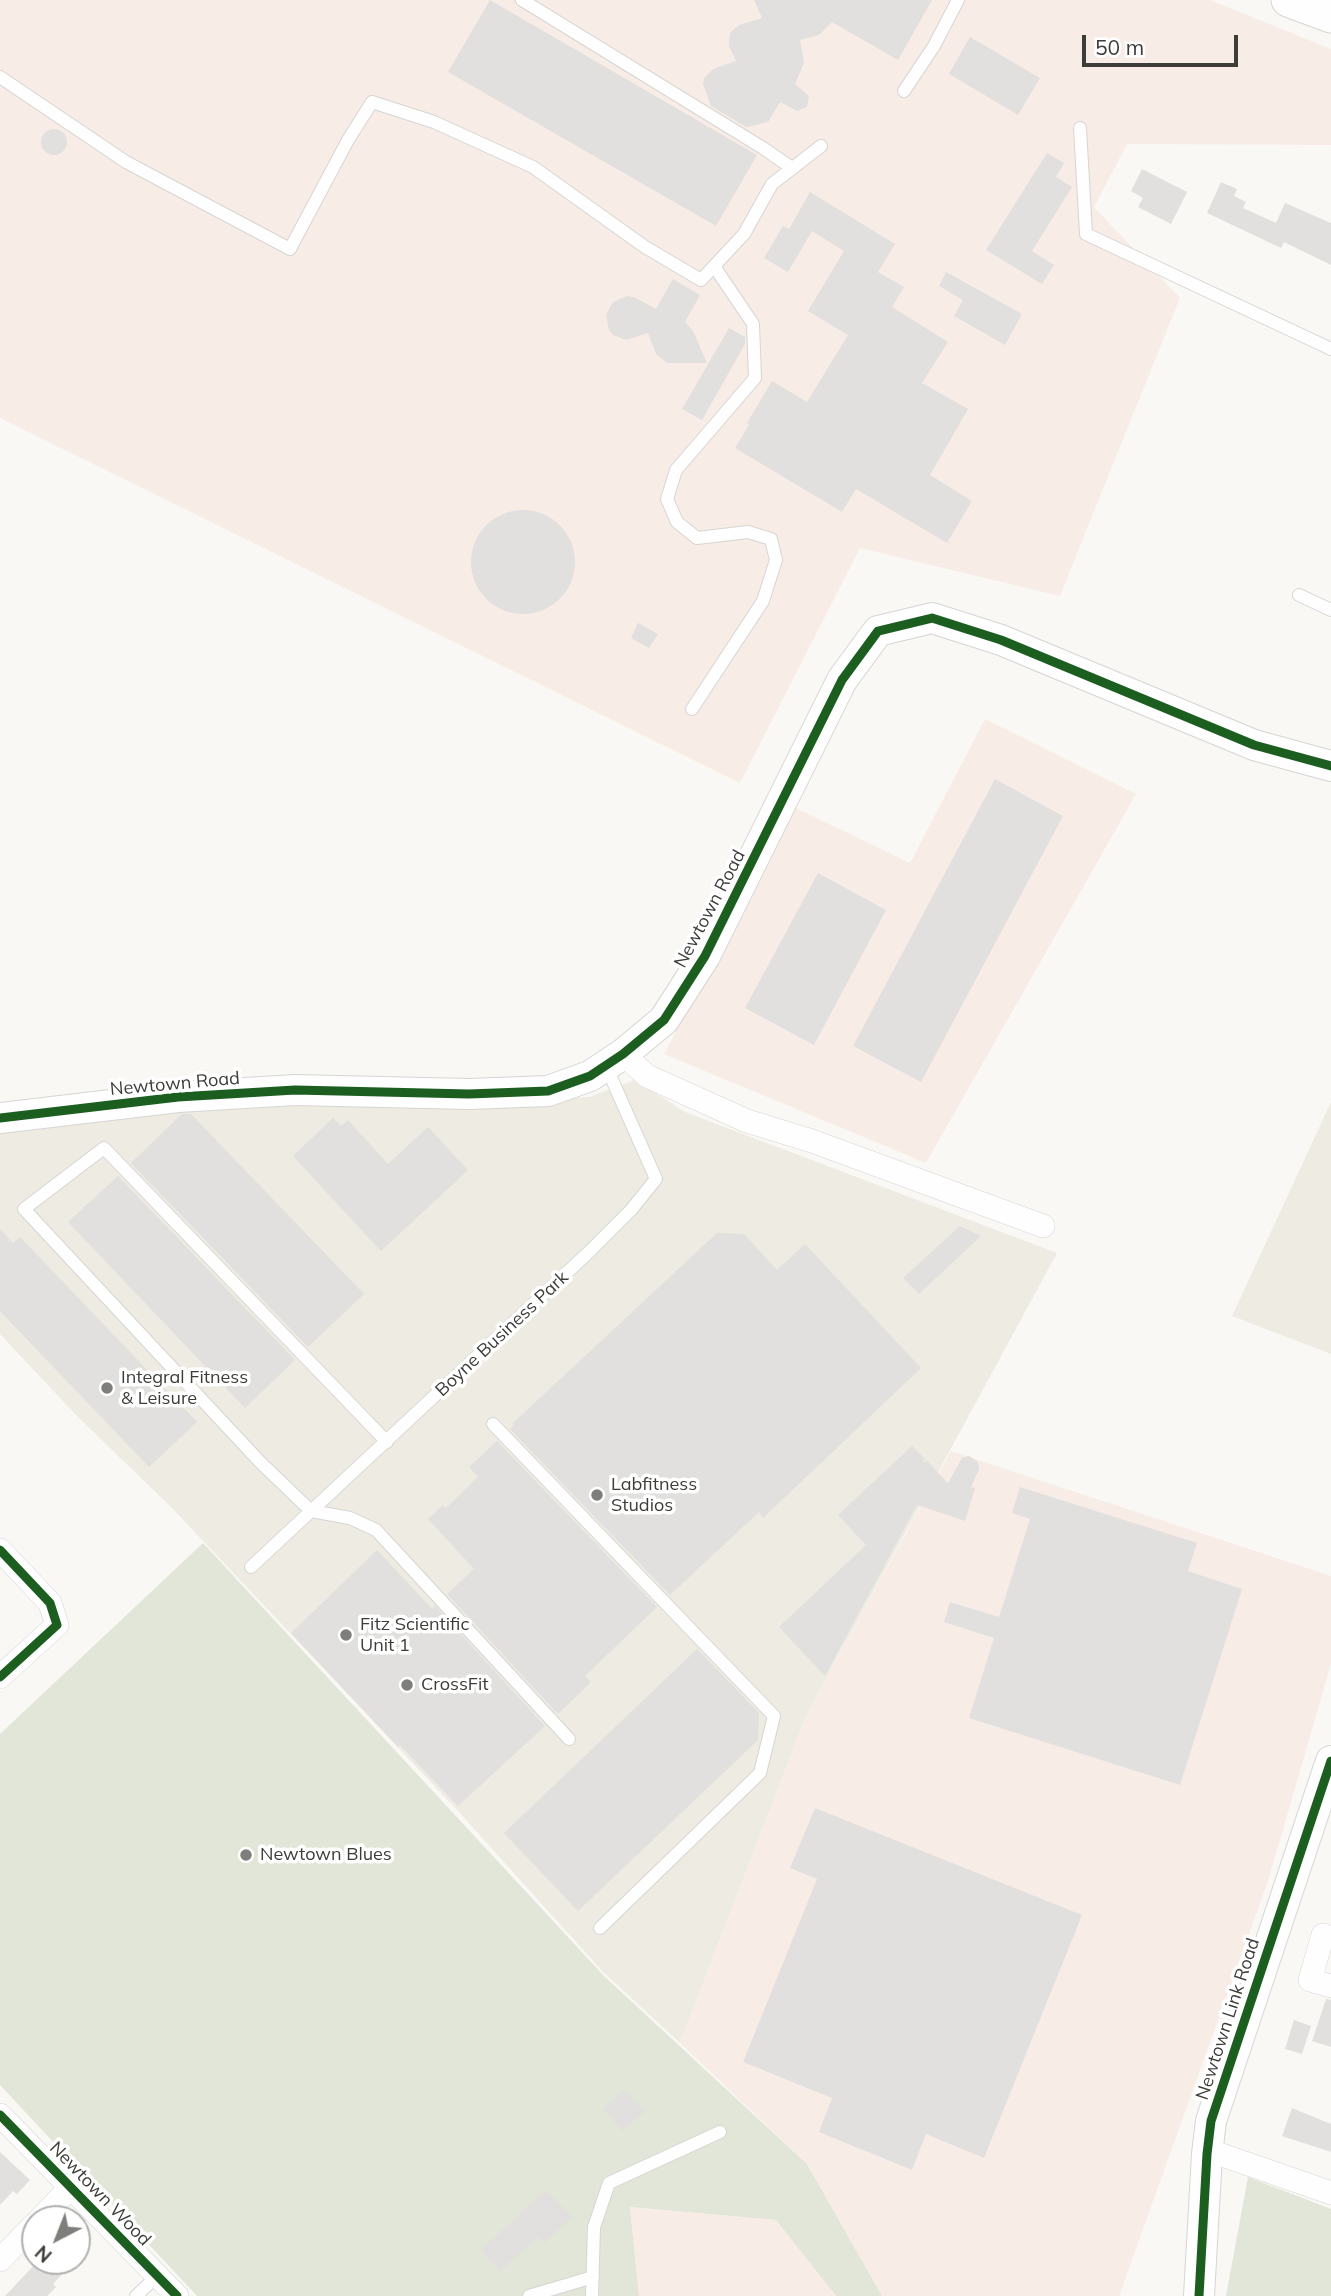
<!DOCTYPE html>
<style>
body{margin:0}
#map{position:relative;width:1331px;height:2296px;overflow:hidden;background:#f9f8f5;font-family:Mulish,sans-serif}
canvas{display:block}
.north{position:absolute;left:21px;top:2205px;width:70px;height:70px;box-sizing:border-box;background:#fff;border:2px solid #b1b1b0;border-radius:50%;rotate:222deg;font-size:19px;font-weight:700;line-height:28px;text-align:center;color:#3c3c39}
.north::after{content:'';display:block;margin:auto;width:24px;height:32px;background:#7e7e7b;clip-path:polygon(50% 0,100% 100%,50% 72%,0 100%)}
.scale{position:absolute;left:1082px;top:35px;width:156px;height:32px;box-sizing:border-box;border:4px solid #3c3c39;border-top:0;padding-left:9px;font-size:21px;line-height:24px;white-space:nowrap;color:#3c3c39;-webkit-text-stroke:5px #fff;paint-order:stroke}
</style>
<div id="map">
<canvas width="1331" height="2296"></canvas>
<div class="north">N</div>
<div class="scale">50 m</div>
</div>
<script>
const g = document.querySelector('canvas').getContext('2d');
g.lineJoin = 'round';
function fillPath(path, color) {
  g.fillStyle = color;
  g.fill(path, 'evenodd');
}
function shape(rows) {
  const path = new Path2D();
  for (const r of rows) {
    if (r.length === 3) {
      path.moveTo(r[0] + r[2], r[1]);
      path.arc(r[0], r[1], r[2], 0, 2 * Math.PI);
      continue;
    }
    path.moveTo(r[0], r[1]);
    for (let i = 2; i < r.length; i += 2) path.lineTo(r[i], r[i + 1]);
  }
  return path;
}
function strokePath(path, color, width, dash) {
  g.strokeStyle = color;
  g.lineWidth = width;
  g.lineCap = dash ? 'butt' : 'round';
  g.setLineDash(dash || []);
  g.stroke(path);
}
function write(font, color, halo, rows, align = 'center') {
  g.font = font + ' Mulish,sans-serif';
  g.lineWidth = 7;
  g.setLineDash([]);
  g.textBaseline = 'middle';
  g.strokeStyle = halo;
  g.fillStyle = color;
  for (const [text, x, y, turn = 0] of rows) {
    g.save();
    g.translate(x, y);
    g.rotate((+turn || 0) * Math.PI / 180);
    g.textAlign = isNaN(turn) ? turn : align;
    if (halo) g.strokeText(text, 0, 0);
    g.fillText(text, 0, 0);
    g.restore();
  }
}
fillPath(shape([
 [635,1080,685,1112,1057,1253,807,1714,680,2043,603,1972,458,1811,172,1508,77,1416,0,1334,0,1132,290,1100,485,1103,589,1097],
 [1331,1102,1331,1354,1232,1316]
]), '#eeebe2');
fillPath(shape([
 [0,0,1210,0,1331,49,1331,145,1127,144,1094,207,1180,298,1060,596,860,548,740,783,0,418],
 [985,719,1136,794,926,1163,664,1054,796,808,910,863],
 [951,1451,1331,1576,1331,1664,1268,1881,1119,2296,882,2296,807,2164,680,2043,807,1714],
 [630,2207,776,2220,836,2296,639,2296]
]), '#f8ece7');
fillPath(shape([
 [203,1543,604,1976,807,2164,882,2296,836,2296,776,2220,630,2207,639,2296,197,2296,0,2085,0,1734],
 [1248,2177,1331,2209,1331,2296,1226,2296]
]), '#e2e6d8');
fillPath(shape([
 [490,0,757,155,716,226,448,72],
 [754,0,932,0,898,60,832,22,819,35,800,40,804,63,795,84,809,96,807,107,797,111,780,102,768,122,746,127,711,106,703,84,704,78,713,69,736,61,729,46,730,33,739,25,762,18],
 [970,37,1040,78,1018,115,949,74],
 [54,142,13],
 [1047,153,1064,163,1056,177,1072,187,1032,251,1054,265,1042,284,986,250],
 [1142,169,1187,192,1171,224,1138,207,1143,198,1131,191],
 [1221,182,1237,189,1234,196,1246,202,1243,208,1276,223,1285,203,1331,223,1331,265,1284,242,1281,248,1207,213],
 [810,192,895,244,878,272,904,287,892,307,948,342,922,383,968,409,930,475,972,501,947,543,856,489,842,512,735,448,749,425,747,423,772,381,807,402,848,335,808,311,844,251,812,231,788,272,764,258,783,226,789,229],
 [946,272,1022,314,1005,345,954,316,963,300,939,286],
 [673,279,700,295,685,322,693,331,707,363,667,363,656,354,648,333,626,340,613,335,609,330,606,315,613,302,627,296,634,297,656,309],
 [729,328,745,337,745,344,702,420,682,409],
 [523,562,52],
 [638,623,658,634,649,648,631,638],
 [995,779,1063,816,921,1082,853,1046],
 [818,873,886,910,814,1045,745,1008],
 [182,1114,191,1114,364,1294,308,1347,131,1163],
 [333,1118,341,1126,348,1120,388,1164,428,1127,468,1170,381,1251,293,1156],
 [118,1176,295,1360,245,1408,68,1222],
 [960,1226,981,1236,919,1294,903,1278],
 [0,1229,13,1243,20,1237,197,1422,149,1467,0,1311],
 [717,1233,744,1234,777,1270,805,1244,921,1368,763,1518,759,1512,670,1595,510,1429,514,1425,512,1424],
 [497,1441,657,1607,585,1676,591,1682,558,1714,447,1594,474,1569,428,1519,443,1505,446,1508,478,1477,469,1467],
 [912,1446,925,1459,922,1462,927,1461,948,1483,962,1458,969,1456,978,1462,979,1469,971,1487,975,1488,965,1521,917,1505,825,1676,779,1627,866,1545,838,1515],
 [1020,1487,1197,1543,1188,1571,1242,1589,1180,1785,969,1718,994,1638,944,1622,950,1602,999,1617,1030,1519,1012,1513],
 [377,1550,432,1609,435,1606,545,1726,458,1806,400,1745,398,1747,291,1633],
 [697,1649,759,1713,758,1740,578,1911,504,1833],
 [815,1808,1082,1915,984,2158,926,2134,912,2170,819,2132,832,2098,743,2062,817,1879,790,1868],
 [1326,1999,1331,2000,1331,2047,1312,2041],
 [1294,2020,1311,2026,1302,2054,1285,2049],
 [624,2089,645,2111,623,2131,603,2109],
 [1292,2108,1331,2124,1331,2152,1282,2136],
 [0,2152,30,2180,17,2194,13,2191,0,2205],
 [546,2190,572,2217,544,2243,538,2237,500,2271,481,2250],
 [38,2261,75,2261,53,2284,56,2287,47,2296,5,2296]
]), '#e1e0de');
const service = shape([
 [522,0,763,148,792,168],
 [0,77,126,162,290,249,348,140,372,102,434,122,533,167,645,247,701,280,744,234,772,184,821,146],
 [904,91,934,46,958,0],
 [1080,128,1086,234,1331,349],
 [1299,595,1331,610],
 [692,709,763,601,776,560,771,539,748,532,697,538,677,522,667,499,676,470,755,378,753,324,714,266],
 [493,1424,774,1716,760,1773,600,1928],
 [387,1442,104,1148,24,1209,260,1462,311,1511,350,1518,376,1530,569,1739],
 [251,1567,590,1251,631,1210,656,1179,606,1066],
 [136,2296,157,2276],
 [529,2296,593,2277],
 [592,2296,594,2227,609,2183,720,2132]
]);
const minor = shape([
 [623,1054,647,1076,747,1121,812,1141,1043,1226],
 [0,1550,50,1603,57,1625,0,1677],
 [1331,1938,1323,1935,1310,1980,1331,1986],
 [0,2115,177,2296],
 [1207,2154,1222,2155,1331,2193],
 [40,2219,71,2187],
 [0,2260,35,2224]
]);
const tertiary = shape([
 [0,1118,178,1097,295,1090,469,1094,548,1091,590,1076,623,1054,664,1020,705,956,842,680,878,631,932,618,1001,640,1254,745,1331,766],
 [1199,2296,1207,2154,1211,2121,1331,1761]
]);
const secondary = shape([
 [1288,0,1331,16]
]);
strokePath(service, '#d6d5d2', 14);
strokePath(minor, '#d6d5d2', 24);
strokePath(tertiary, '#d6d5d2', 32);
strokePath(secondary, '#d6d5d2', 35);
strokePath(service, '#fefefe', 12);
strokePath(minor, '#fefefe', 23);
strokePath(tertiary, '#fefefe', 30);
strokePath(secondary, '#fefefe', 33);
strokePath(shape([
 [0,1118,178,1097,295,1090,469,1094,548,1091,590,1076,623,1054,664,1020,705,956,842,680,878,631,932,618,1001,640,1254,745,1331,766],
 [0,1550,50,1603,57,1625,0,1677],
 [0,2115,177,2296],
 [1199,2296,1207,2154,1211,2121,1331,1761]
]), '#1b5e20', 9);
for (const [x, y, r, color] of [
 [107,1388,7,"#7e7e7b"],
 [597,1495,7,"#7e7e7b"],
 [346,1635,7,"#7e7e7b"],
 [407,1685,7,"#7e7e7b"],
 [246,1855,7,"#7e7e7b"]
]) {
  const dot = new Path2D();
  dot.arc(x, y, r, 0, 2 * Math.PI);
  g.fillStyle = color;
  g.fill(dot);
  strokePath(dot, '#fff', 2.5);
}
write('18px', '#3c3c39', '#fff', [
 ["Newtown Road",710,909,-62],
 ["Newtown Road",175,1084,-5],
 ["Boyne Business Park",502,1334,-43],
 ["Newtown Link Road",1228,2019,-72],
 ["Newtown Wood",100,2194,46]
]);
write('18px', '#3c3c39', '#fff', [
 ["Integral Fitness",121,1378],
 ["& Leisure",121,1399],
 ["Labfitness",611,1485],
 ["Studios",611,1506],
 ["Fitz Scientific",360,1625],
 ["Unit 1",360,1646],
 ["CrossFit",421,1685],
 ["Newtown Blues",260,1855]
], 'left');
</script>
